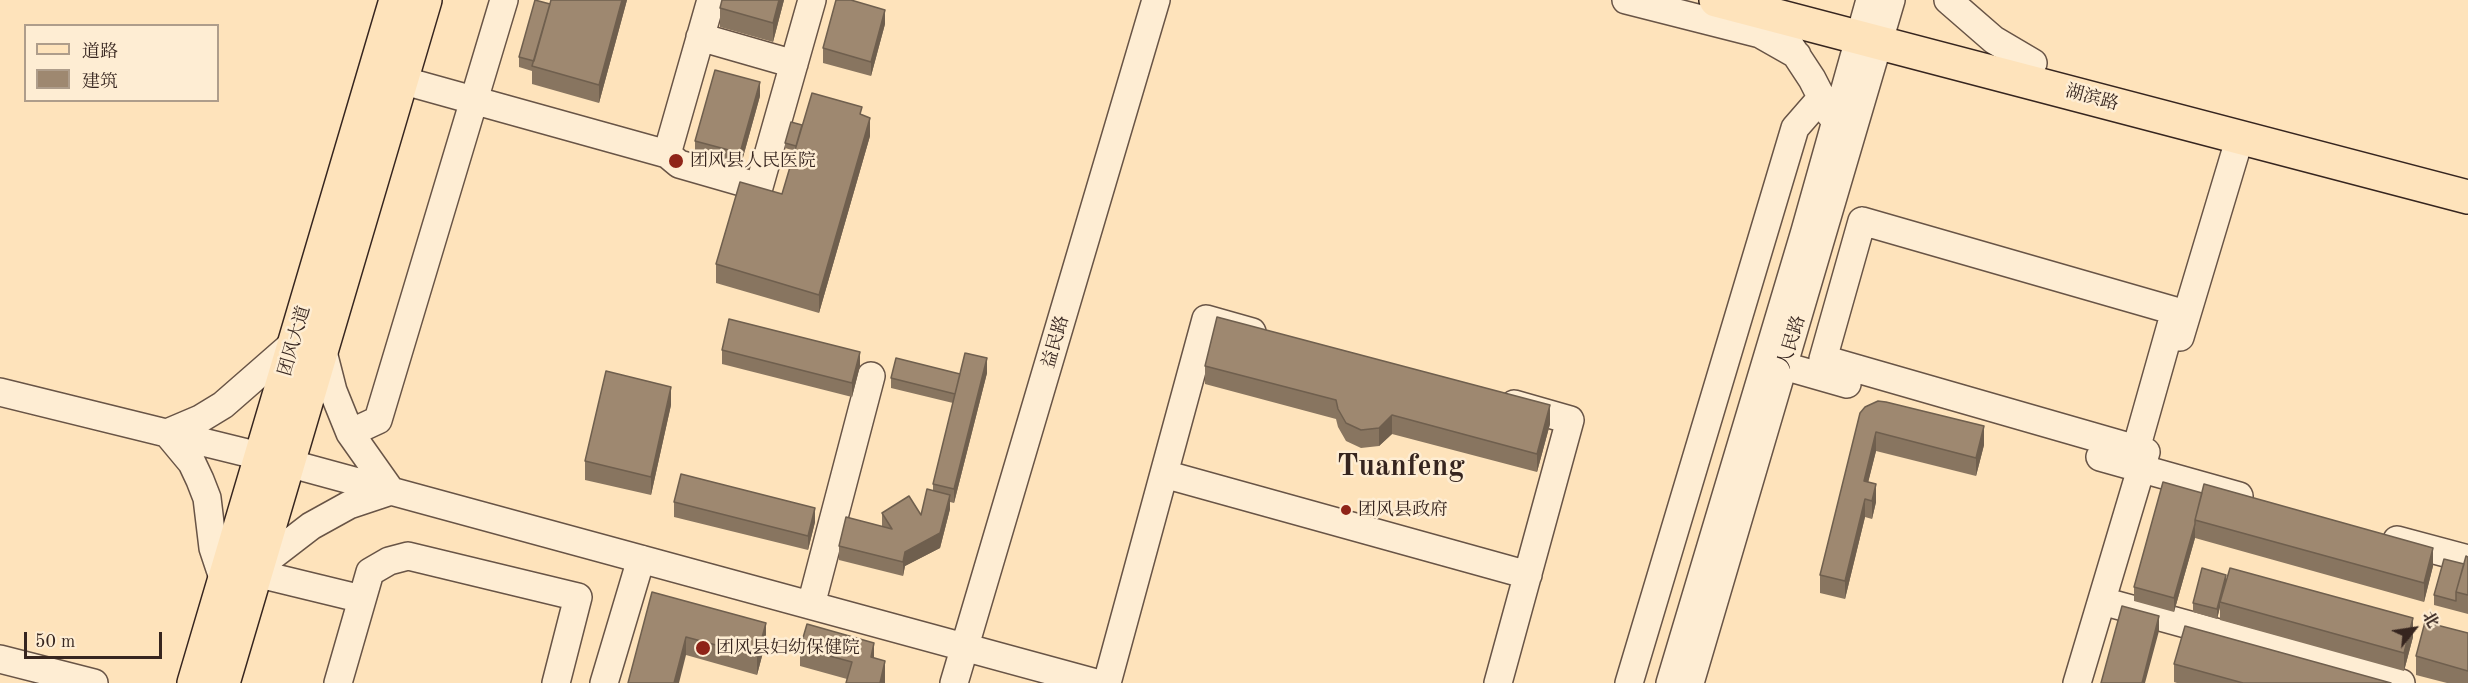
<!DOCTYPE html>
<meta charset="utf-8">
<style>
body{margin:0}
#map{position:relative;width:2468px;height:683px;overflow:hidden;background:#fee3bb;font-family:"Old Standard TT","Noto Serif SC",serif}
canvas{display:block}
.legend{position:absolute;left:24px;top:24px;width:195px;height:78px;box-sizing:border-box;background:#feedd3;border:2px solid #ae9d8b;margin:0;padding:8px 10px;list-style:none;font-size:18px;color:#36251f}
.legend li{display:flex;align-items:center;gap:12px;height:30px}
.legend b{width:30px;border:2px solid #ae9d8b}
.north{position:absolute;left:2384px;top:599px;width:60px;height:60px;-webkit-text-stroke:4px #feedd3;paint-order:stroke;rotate:60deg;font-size:16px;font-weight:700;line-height:24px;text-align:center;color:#36251f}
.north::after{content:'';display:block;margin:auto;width:21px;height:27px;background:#36251f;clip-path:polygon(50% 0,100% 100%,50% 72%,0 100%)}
.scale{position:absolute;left:24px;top:632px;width:138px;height:27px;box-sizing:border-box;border:3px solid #36251f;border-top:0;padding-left:8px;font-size:18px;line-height:21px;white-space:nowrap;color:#36251f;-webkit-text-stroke:4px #feedd3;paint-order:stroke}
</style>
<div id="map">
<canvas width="2468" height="683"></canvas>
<ul class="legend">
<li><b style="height:8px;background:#fee3bb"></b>道路</li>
<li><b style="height:16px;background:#9e8870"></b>建筑</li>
</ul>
<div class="north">北</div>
<div class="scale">50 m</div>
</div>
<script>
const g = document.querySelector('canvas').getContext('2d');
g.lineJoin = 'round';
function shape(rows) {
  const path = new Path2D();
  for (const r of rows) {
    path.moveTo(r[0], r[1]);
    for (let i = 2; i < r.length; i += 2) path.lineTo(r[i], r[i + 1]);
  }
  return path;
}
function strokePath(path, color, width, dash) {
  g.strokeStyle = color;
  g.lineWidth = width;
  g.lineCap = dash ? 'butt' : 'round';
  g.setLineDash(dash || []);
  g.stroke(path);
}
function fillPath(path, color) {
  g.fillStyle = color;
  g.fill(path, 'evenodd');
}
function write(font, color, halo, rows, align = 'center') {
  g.font = font + ' "Old Standard TT","Noto Serif SC",serif';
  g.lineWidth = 5;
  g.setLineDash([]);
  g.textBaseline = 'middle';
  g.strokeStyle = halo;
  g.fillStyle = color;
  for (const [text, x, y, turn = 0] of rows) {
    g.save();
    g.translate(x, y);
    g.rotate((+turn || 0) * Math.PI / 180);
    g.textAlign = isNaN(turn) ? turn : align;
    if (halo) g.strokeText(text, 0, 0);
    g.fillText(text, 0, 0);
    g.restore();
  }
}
const minor = shape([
 [1626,0,1760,34,1797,55],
 [1948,0,1994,40,2033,63],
 [700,37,794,64],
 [1787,41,1812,79,1830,114],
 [401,80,667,154,679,164,759,187,812,0],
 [667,154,711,0],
 [1862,221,2175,311,2136,449,1823,359,1862,221],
 [2180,337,2240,137],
 [1784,366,1847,384],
 [0,392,288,463,1096,683],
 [350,433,378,420,504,0],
 [2100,457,2239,496],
 [1164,474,1528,575],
 [2397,540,2468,559],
 [255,573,272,556,311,526,349,505,391,491,350,433,333,391,322,348],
 [255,573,362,599],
 [224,581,213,548,207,498,200,480,192,463,167,433,200,419,223,405,294,343],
 [2102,601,2401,683],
 [811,605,871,376],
 [0,659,94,683],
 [338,683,370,572,389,561,408,556,578,597,556,683],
 [604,683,641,559],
 [954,683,1156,0],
 [1107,683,1206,319,1252,332],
 [1498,683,1570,420,1514,404],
 [1629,683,1795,128,1822,97],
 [1670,683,1805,231,1870,0],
 [1690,683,1891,0],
 [2077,683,2146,452]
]);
const major = shape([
 [1716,0,2468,197],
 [194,683,396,0],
 [223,683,425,0]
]);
strokePath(minor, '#685446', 30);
strokePath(major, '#36251f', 36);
strokePath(minor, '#feedd3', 27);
strokePath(major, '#fee3bb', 33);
fillPath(shape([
 [627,0,599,103,532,84,532,71,519,67,519,57,550,4],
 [784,0,773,42,720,27,720,8],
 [885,24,871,76,823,63,823,48],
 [760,96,740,168,695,155,695,141],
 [862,115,870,136,819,313,716,283,716,264,782,194,795,151,785,148,785,143,802,125],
 [722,350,860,366,852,397,722,364],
 [1205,366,1550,424,1537,472,1392,434,1379,446,1361,448,1346,441,1338,427,1336,419,1205,384],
 [987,373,954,503,950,502,950,509,940,548,905,566,903,576,839,560,839,546,882,526,882,513,921,515,933,491,933,484,953,403,891,388,891,378],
 [1886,402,1984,445,1976,476,1876,451,1868,482,1876,502,1872,519,1865,517,1845,599,1820,593,1820,575],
 [671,405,651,495,585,480,585,461],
 [2163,482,2433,566,2424,602,2195,538,2174,612,2134,601,2134,587],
 [674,502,815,522,808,550,674,517],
 [2468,557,2468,614,2434,605,2434,595,2464,564],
 [2226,581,2413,637,2404,671,2220,620,2220,607,2217,619,2193,612,2193,603],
 [652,592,766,641,757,675,686,655],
 [2468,633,2468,683,2447,683,2416,675,2416,656],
 [800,648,874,658,885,680,885,683,846,683,847,679,800,666],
 [2174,664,2391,683,2177,683,2174,682]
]), '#887560');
fillPath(shape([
 [622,0,627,0,599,103,599,85],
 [779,0,784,0,773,42,773,23],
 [885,10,885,24,871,76,871,62],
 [760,82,760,96,740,168,740,153],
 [870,118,870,136,819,313,819,295],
 [860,352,860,366,852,397,852,383],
 [987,358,987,373,954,503,954,489],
 [671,387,671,405,651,495,651,477],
 [1550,405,1550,424,1537,472,1537,454],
 [1392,415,1392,434,1379,446,1379,428],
 [1984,426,1984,445,1976,476,1976,458],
 [1876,432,1876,451,1864,499,1864,481],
 [1876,484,1876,502,1872,519,1872,501],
 [950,495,950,509,940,548,905,566,903,576,903,562,905,552],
 [1865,499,1865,517,1845,599,1845,581],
 [815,508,815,522,808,550,808,536],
 [2195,524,2195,538,2174,612,2174,598],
 [2433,548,2433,566,2424,602,2424,583],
 [2226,575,2226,585,2220,602,2220,607,2217,619,2217,609],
 [2159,616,2159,631,2145,683,2142,683],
 [2413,618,2413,637,2404,671,2404,653],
 [766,623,766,641,757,675,757,656],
 [686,637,686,655,679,683,674,683],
 [874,643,874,661,871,657],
 [885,661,885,683,880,683]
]), '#6f5f4e');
const building = shape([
 [535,0,550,4,534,61,519,57,535,0],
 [551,0,622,0,599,85,532,66,551,0],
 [722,0,779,0,773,23,720,8,722,0],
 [836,0,851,0,885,10,871,62,823,48,836,0],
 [715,70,760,82,740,153,695,141,715,70],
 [812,93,862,107,860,114,870,118,819,295,716,264,740,182,782,194,812,93],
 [791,122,802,125,796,146,785,143,791,122],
 [1217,317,1550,405,1537,454,1392,415,1379,428,1361,430,1346,423,1338,409,1336,400,1205,366,1217,317],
 [729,319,860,352,852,383,722,350,729,319],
 [965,353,987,358,954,489,933,484,965,353],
 [896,358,960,374,955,394,891,378,896,358],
 [606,371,671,387,651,477,585,461,606,371],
 [1878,401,1886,402,1984,426,1976,458,1876,432,1864,481,1876,484,1872,501,1865,499,1845,581,1820,575,1860,413,1865,407,1878,401],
 [681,474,815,508,808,536,674,502,681,474],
 [2163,482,2202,493,2195,520,2195,524,2174,598,2134,587,2163,482],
 [2204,484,2433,548,2424,583,2195,520,2204,484],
 [927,489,950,495,940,533,905,552,903,562,839,546,846,517,892,529,882,513,909,496,921,515,927,489],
 [2466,556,2468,557,2468,595,2456,592,2466,556],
 [2444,559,2464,564,2456,592,2456,601,2434,595,2444,559],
 [2202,568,2226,575,2217,609,2193,603,2202,568],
 [2230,568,2413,618,2404,653,2220,602,2230,568],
 [652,592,766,623,757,656,686,637,674,683,628,683,652,592],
 [2122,606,2159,616,2142,683,2101,683,2122,606],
 [2425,622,2468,633,2468,671,2416,656,2425,622],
 [807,624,874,643,871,657,885,661,880,683,846,683,852,662,800,648,807,624],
 [2185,626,2391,683,2243,683,2174,664,2185,626]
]);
fillPath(building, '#9e8870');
strokePath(building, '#6f5f4e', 1.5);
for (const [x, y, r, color] of [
 [676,161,8,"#8f2418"],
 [1346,510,6,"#8f2418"],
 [703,648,8,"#8f2418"]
]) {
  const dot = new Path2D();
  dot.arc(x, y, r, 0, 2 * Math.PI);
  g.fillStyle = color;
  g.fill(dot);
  strokePath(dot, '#feedd3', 2);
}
write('18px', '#36251f', '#feedd3', [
 ["湖滨路",2092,98,15],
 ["团风大道",295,341,-74],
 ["益民路",1056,342,-74],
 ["人民路",1792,342,-73]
]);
write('18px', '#36251f', '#feedd3', [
 ["团风县人民医院",690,161],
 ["团风县政府",1358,510],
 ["团风县妇幼保健院",716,648]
], 'left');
write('bold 30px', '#36251f', '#feedd3', [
 ["Tuanfeng",1401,467]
]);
</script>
